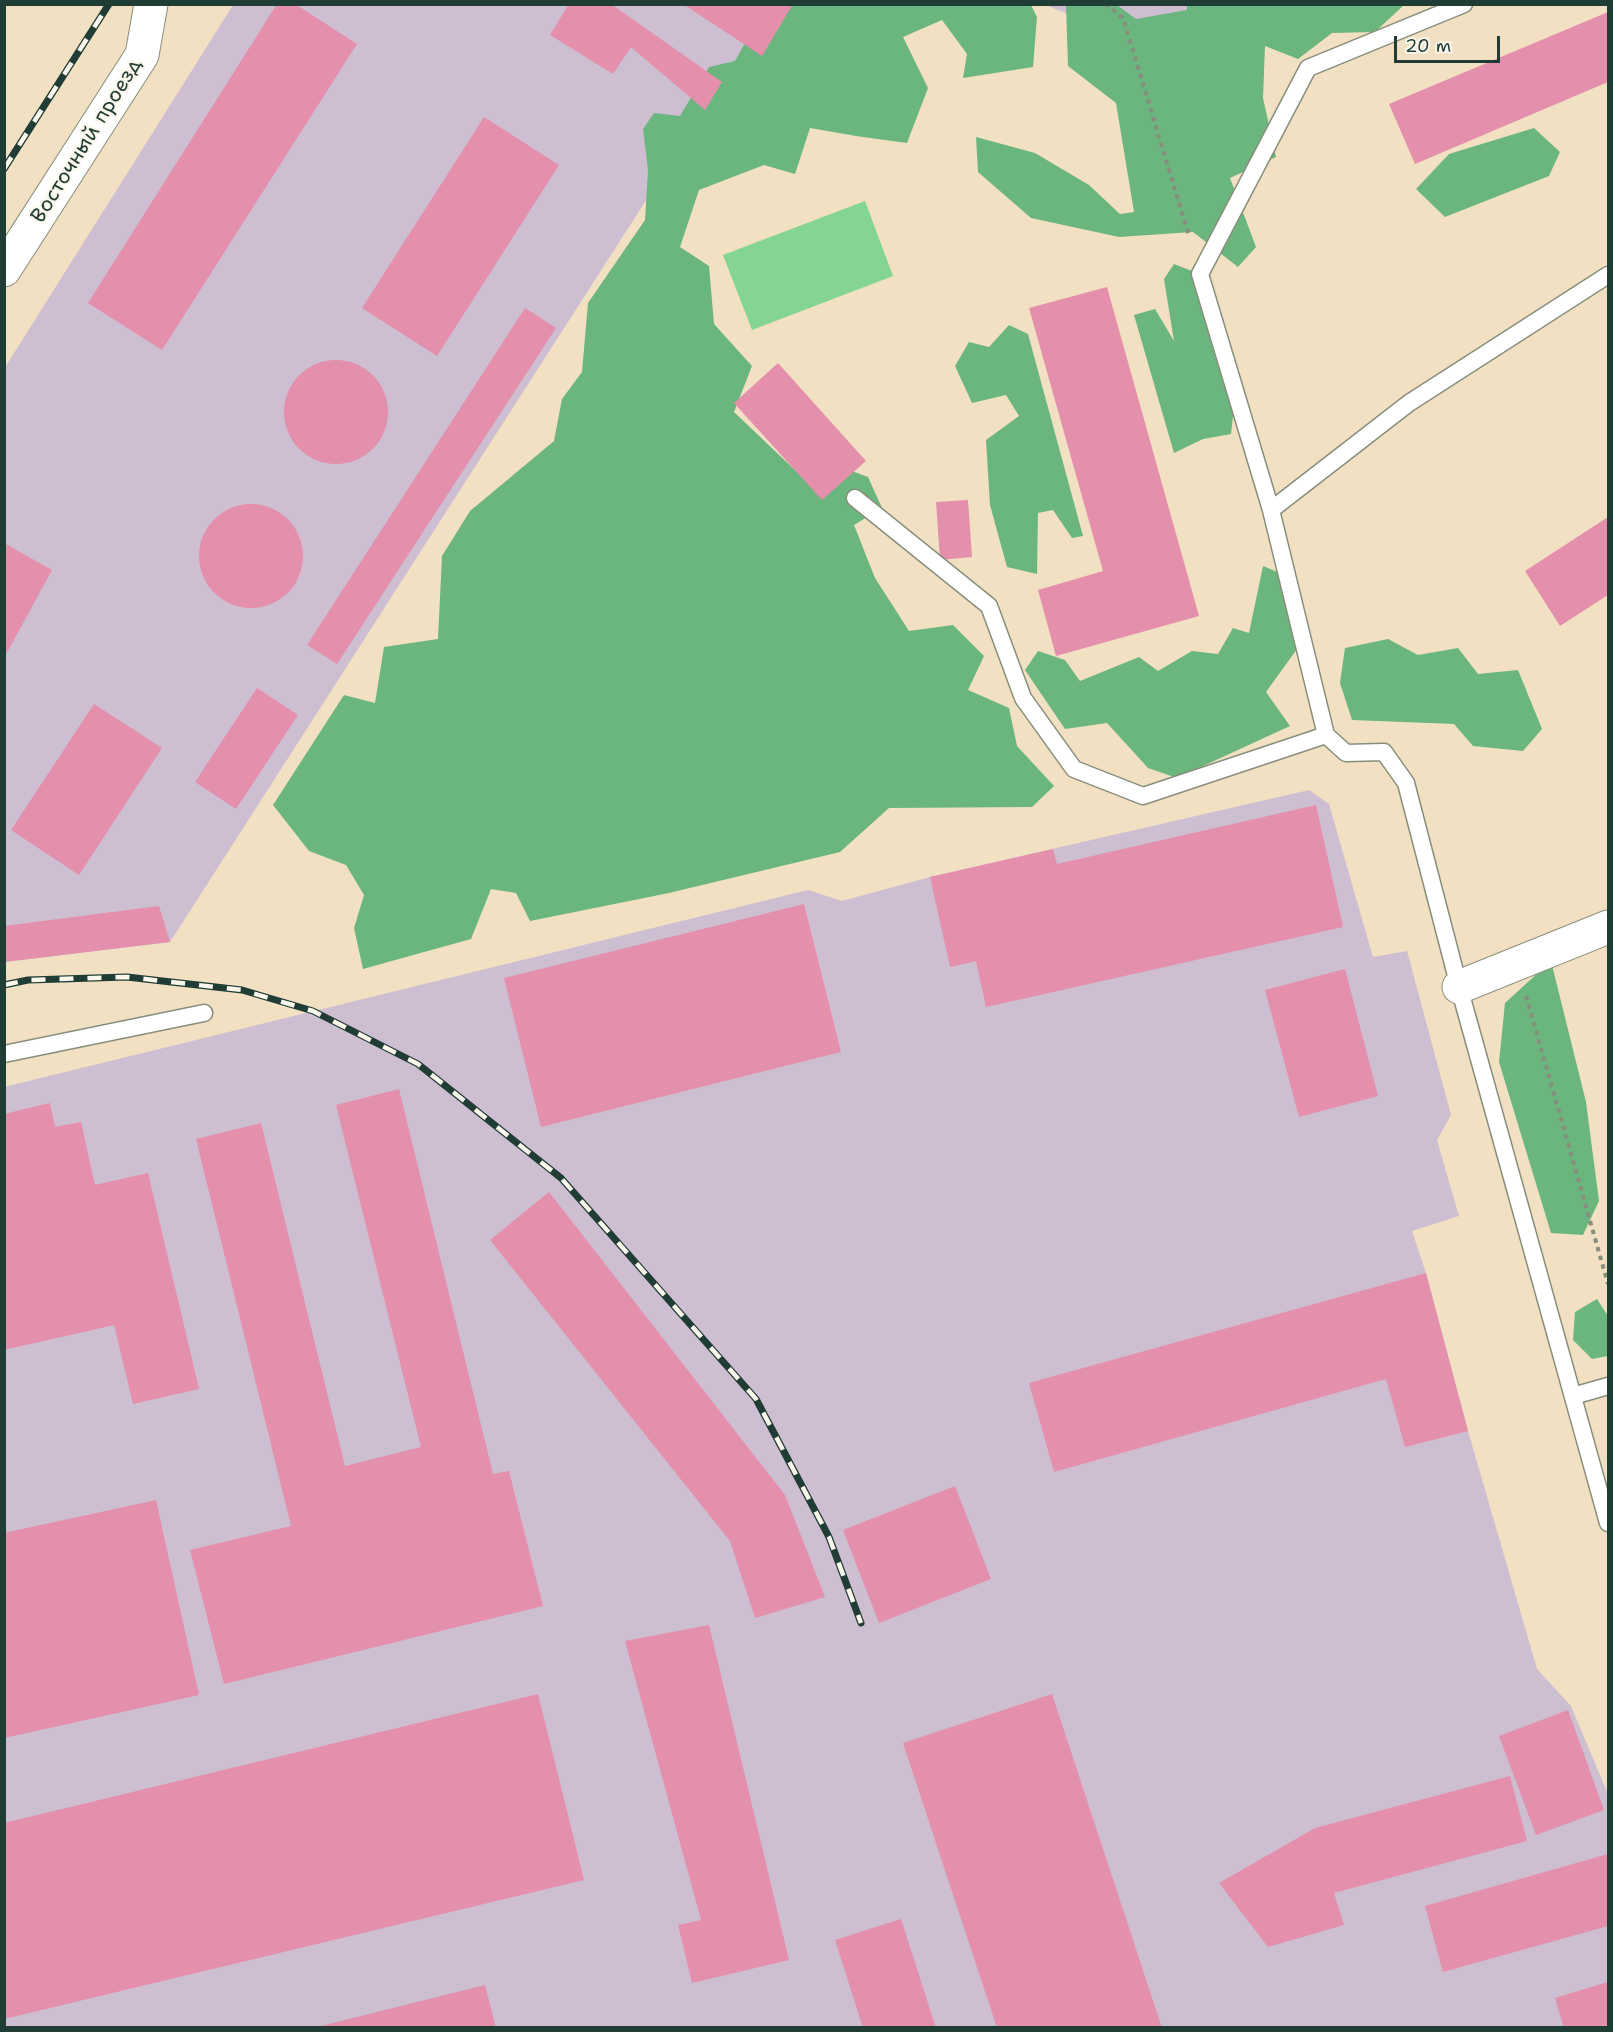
<!DOCTYPE html>
<meta charset="utf-8">
<style>
body{margin:0}
#map{position:relative;width:1613px;height:2032px;overflow:hidden;background:#f2e0c3;font-family:"Shantell Sans",sans-serif}
canvas{display:block}
.frame{position:absolute;inset:0;border:6px solid #1f3d34;pointer-events:none}
.scale{position:absolute;left:1394px;top:36px;width:106px;height:27px;box-sizing:border-box;border:3px solid #1f3d34;border-top:0;padding-left:8px;font-size:18px;line-height:21px;white-space:nowrap;color:#1f3d34;-webkit-text-stroke:4px #fbf7ec;paint-order:stroke}
</style>
<div id="map">
<canvas width="1613" height="2032"></canvas>
<div class="frame"></div>
<div class="scale">20 m</div>
</div>
<script>
const g = document.querySelector('canvas').getContext('2d');
g.lineJoin = 'round';
function fillPath(path, color) {
  g.fillStyle = color;
  g.fill(path, 'evenodd');
}
function shape(rows) {
  const path = new Path2D();
  for (const r of rows) {
    if (r.length === 3) {
      path.moveTo(r[0] + r[2], r[1]);
      path.arc(r[0], r[1], r[2], 0, 2 * Math.PI);
      continue;
    }
    path.moveTo(r[0], r[1]);
    for (let i = 2; i < r.length; i += 2) path.lineTo(r[i], r[i + 1]);
  }
  return path;
}
function strokePath(path, color, width, dash) {
  g.strokeStyle = color;
  g.lineWidth = width;
  g.lineCap = dash ? 'butt' : 'round';
  g.setLineDash(dash || []);
  g.stroke(path);
}
function write(font, color, halo, rows, align = 'center') {
  g.font = font + ' "Shantell Sans",sans-serif';
  g.lineWidth = 4.5;
  g.setLineDash([]);
  g.textBaseline = 'middle';
  g.strokeStyle = halo;
  g.fillStyle = color;
  for (const [text, x, y, turn = 0] of rows) {
    g.save();
    g.translate(x, y);
    g.rotate((+turn || 0) * Math.PI / 180);
    g.textAlign = isNaN(turn) ? turn : align;
    if (halo) g.strokeText(text, 0, 0);
    g.fillText(text, 0, 0);
    g.restore();
  }
}
fillPath(shape([
 [233,5,840,5,722,82,170,942,5,962,4,369],
 [1045,5,1207,5,1121,34],
 [1309,790,1329,804,1373,957,1407,951,1451,1115,1437,1140,1459,1216,1412,1231,1426,1273,1468,1431,1537,1669,1571,1706,1608,1794,1608,2027,5,2027,4,1087,808,890,842,901,930,877]
]), '#cebed1');
fillPath(shape([
 [865,201,893,276,752,330,723,255]
]), '#84d494');
fillPath(shape([
 [766,5,1031,5,1037,17,1033,67,963,78,967,54,942,20,903,37,928,88,907,143,856,136,810,128,795,174,764,165,699,190,680,247,709,266,714,324,752,366,734,412,796,471,835,465,868,477,882,508,854,525,875,578,909,631,953,625,984,656,968,690,1009,708,1017,746,1054,786,1032,807,889,808,840,852,669,893,530,921,516,893,491,889,471,939,363,969,354,928,364,895,346,865,309,851,273,805,344,695,375,703,384,647,438,639,442,556,470,511,554,441,562,399,582,372,588,303,645,220,648,170,643,129,654,113,680,116,709,67,735,61],
 [1066,5,1117,5,1136,19,1187,10,1187,5,1404,5,1375,32,1332,33,1298,59,1265,46,1263,98,1276,157,1230,178,1256,247,1238,267,1193,232,1119,237,1031,218,978,172,976,137,1035,153,1089,185,1120,214,1134,212,1116,103,1068,66],
 [1534,128,1560,152,1549,176,1445,217,1416,189,1449,154],
 [1174,264,1192,271,1218,366,1237,381,1231,434,1203,439,1174,453,1134,315,1155,309,1174,341,1164,279],
 [1009,325,1028,334,1083,536,1072,538,1053,510,1038,513,1037,574,1007,567,990,505,986,440,1019,416,1006,395,972,403,955,366,969,342,989,347],
 [1263,566,1280,573,1297,649,1266,692,1290,726,1177,778,1148,768,1107,723,1065,729,1025,670,1038,651,1065,660,1080,681,1139,657,1158,671,1192,651,1218,654,1233,628,1249,633],
 [1388,639,1418,655,1458,648,1478,674,1518,670,1542,729,1523,751,1473,746,1454,724,1352,720,1340,683,1345,648],
 [1551,961,1586,1102,1599,1201,1583,1235,1551,1233,1499,1062,1505,1003],
 [1597,1299,1608,1316,1608,1356,1592,1359,1573,1340,1575,1312]
]), '#6bb67e');
fillPath(shape([
 [277,4,295,4,357,44,162,350,88,303],
 [569,4,611,4,722,82,705,110,631,47,613,74,550,35],
 [683,4,793,4,762,56],
 [1608,12,1608,82,1415,164,1389,104],
 [484,117,559,165,437,356,362,308],
 [1107,287,1199,616,1056,656,1038,590,1103,571,1029,308],
 [525,308,556,328,337,664,307,645],
 [336,412,52],
 [778,363,866,461,822,500,734,403],
 [968,500,972,557,940,560,936,502],
 [251,556,52],
 [1608,517,1608,595,1560,626,1525,571],
 [4,543,52,570,4,658],
 [257,688,298,715,236,809,195,782],
 [94,704,162,748,79,875,11,830],
 [1316,805,1343,927,986,1007,976,961,950,967,930,877,1053,849,1057,864],
 [804,904,841,1052,541,1127,504,978],
 [159,906,170,942,4,962,4,926],
 [1345,969,1378,1096,1299,1117,1265,990],
 [399,1089,493,1474,509,1471,543,1606,224,1684,190,1550,291,1526,196,1139,261,1123,345,1466,421,1447,336,1105],
 [50,1103,55,1127,81,1122,95,1185,148,1173,199,1389,133,1404,114,1325,4,1350,4,1114],
 [549,1192,785,1495,825,1597,755,1618,730,1541,490,1240],
 [1426,1273,1468,1431,1405,1447,1386,1379,1054,1472,1029,1383],
 [955,1486,991,1579,879,1623,843,1530],
 [156,1500,199,1695,4,1738,4,1533],
 [709,1625,789,1960,692,1983,678,1925,701,1920,625,1641],
 [538,1694,584,1880,4,2019,4,1823],
 [1052,1694,1162,2028,997,2028,903,1743],
 [1568,1710,1604,1810,1536,1835,1499,1736],
 [1510,1776,1527,1841,1334,1893,1344,1925,1268,1947,1219,1883,1315,1828],
 [1608,1854,1608,1926,1443,1972,1425,1906],
 [901,1919,936,2028,863,2028,835,1940],
 [1608,1982,1608,2028,1564,2028,1555,1998],
 [485,1985,496,2028,317,2028,317,2027]
]), '#e48fac');
const service = shape([
 [855,498,989,606,1023,698,1074,769,1143,796,1326,735,1346,753,1384,752,1406,783,1459,987,1608,1523],
 [1271,510,1409,403,1608,275],
 [1326,735,1271,510,1200,274,1308,68,1464,4],
 [4,1054,204,1013],
 [1573,1396,1608,1386]
]);
const minor = shape([
 [1459,987,1608,927]
]);
const tertiary = shape([
 [4,270,142,55,151,4]
]);
strokePath(service, '#888e7c', 19);
strokePath(minor, '#888e7c', 35);
strokePath(tertiary, '#888e7c', 35);
strokePath(shape([
 [1105,4,1123,18,1189,236],
 [1526,996,1608,1284]
]), '#888e7c', 4, [4.5, 4.5]);
strokePath(service, '#fff', 16);
strokePath(minor, '#fff', 33);
strokePath(tertiary, '#fff', 33);
const rail = shape([
 [4,169,109,4],
 [4,985,28,980,127,977,242,990,313,1011,418,1064,561,1178,756,1399,829,1537,861,1623]
]);
strokePath(rail, '#1f3d34', 7);
strokePath(rail, '#fbf7ec', 4.5, [14]);
write('21px', '#1f3d34', '#fbf7ec', [
 ["Восточный проезд",87,141,-58]
]);
</script>
